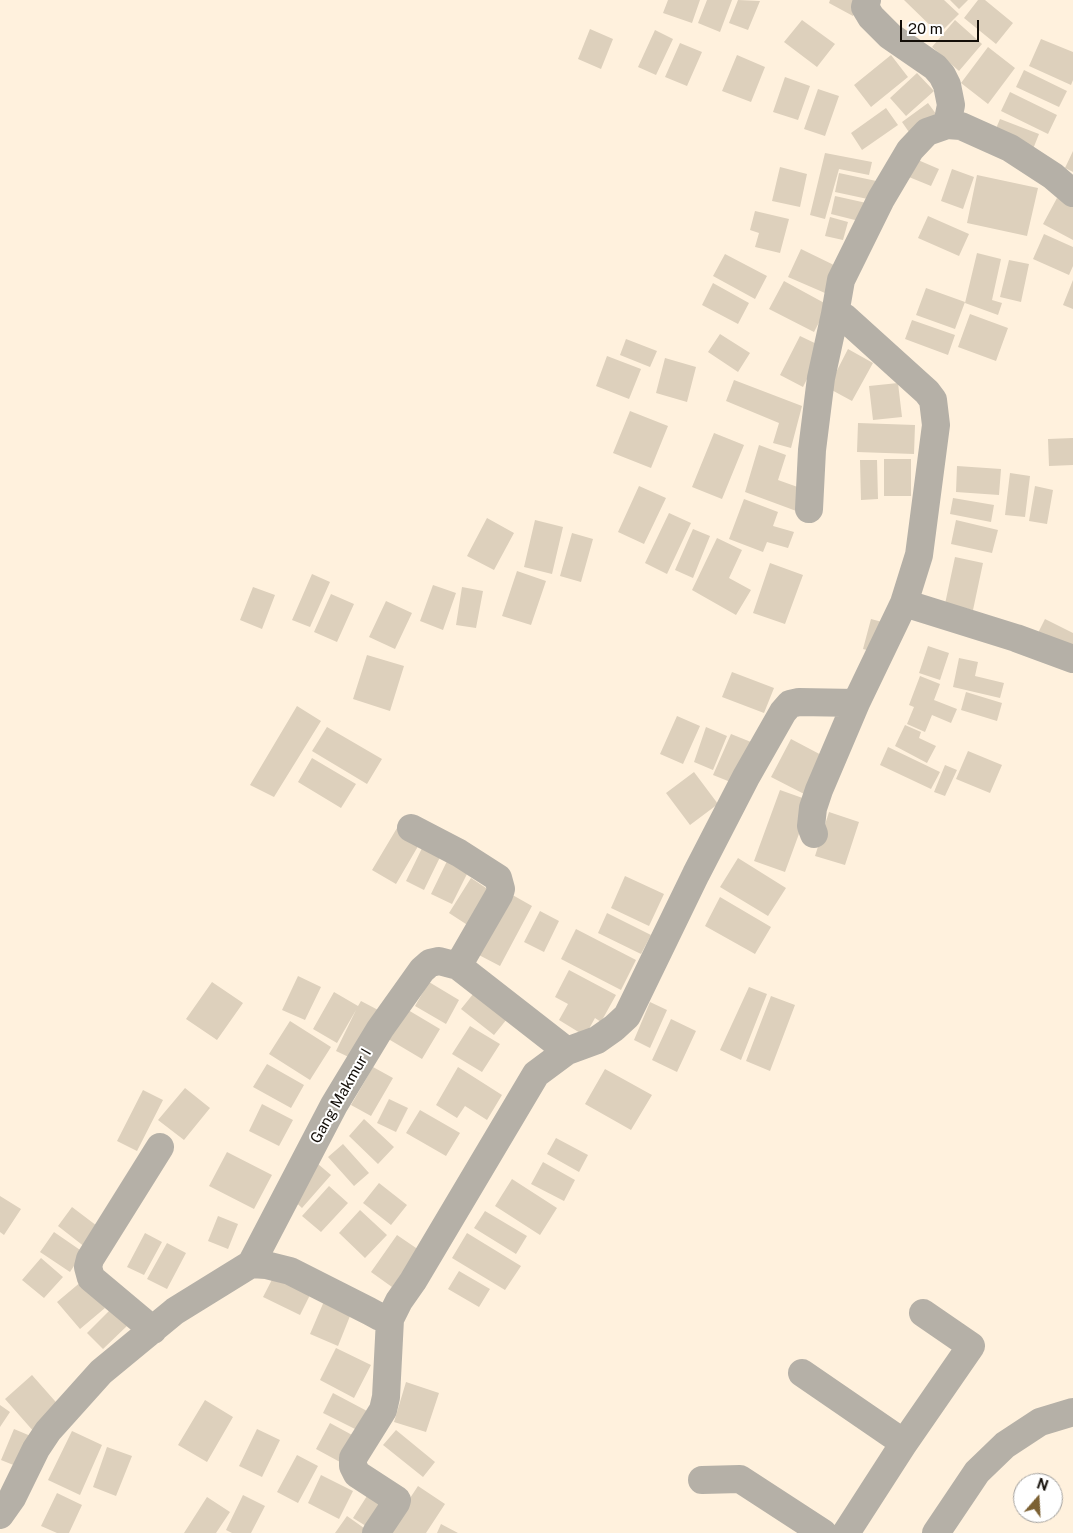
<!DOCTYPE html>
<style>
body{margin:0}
#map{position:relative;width:1073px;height:1533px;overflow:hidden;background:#fff1dd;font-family:"Public Sans",sans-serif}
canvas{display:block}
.north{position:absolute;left:1013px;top:1473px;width:50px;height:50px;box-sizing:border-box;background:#fff;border:1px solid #a19f9c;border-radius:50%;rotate:19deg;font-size:14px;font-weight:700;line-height:20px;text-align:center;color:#130e08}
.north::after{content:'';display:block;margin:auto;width:18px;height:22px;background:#7c6133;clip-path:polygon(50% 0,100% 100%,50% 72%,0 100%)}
.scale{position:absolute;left:900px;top:20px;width:79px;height:22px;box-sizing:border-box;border:2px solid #130e08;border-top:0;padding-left:6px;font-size:15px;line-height:18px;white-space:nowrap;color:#130e08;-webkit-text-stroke:4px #fff;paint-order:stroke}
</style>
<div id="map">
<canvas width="1073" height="1533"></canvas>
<div class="north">N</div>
<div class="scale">20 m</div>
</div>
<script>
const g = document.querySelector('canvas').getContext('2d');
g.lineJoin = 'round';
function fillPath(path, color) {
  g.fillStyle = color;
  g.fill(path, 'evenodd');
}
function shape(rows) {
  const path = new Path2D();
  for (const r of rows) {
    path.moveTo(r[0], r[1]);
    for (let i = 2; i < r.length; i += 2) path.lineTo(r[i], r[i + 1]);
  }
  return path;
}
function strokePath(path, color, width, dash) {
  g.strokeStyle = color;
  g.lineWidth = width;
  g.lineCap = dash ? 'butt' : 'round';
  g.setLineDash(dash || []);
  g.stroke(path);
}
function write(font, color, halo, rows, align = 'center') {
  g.font = font + ' "Public Sans",sans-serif';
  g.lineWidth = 4;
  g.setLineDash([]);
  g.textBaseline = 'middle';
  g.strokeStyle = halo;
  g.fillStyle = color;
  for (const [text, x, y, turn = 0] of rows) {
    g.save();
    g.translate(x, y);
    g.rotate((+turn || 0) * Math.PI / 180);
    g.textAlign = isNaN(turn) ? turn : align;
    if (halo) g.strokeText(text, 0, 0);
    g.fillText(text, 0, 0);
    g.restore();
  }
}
fillPath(shape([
 [668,0,700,0,692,23,663,13],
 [707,0,732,0,720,32,698,23],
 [738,0,760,1,748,30,729,23],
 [830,0,862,0,853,16,829,3],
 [904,0,944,0,959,14,939,34],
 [950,0,968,0,959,9],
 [978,0,985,0,1013,23,996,44,964,18],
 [802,20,835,44,817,67,784,42],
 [955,20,982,44,959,71,932,47],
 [590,29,613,39,601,69,578,59],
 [655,30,673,39,656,75,638,67],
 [1041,39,1073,52,1073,80,1071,85,1029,66],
 [680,43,702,52,687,86,665,77],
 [988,47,1015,68,988,104,961,83],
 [737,55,765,67,751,102,722,91],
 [891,55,908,77,871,107,854,85],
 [1024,70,1067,91,1059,107,1016,87],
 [917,73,934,91,906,116,890,98],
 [785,77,810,86,798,120,773,112],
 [818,89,839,96,825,136,804,129],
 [1010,92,1057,115,1048,134,1001,111],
 [928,103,939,118,913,138,902,122],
 [886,108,898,125,862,150,851,133],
 [1000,119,1039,134,1031,154,992,138],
 [1073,151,1073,172,1065,168],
 [825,153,872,162,869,175,839,169,825,219,810,215],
 [911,157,939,169,931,186,904,175],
 [780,167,807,174,800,207,772,201],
 [952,169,974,177,963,209,941,201],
 [839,173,881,182,877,201,835,192],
 [977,175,1038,188,1027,236,967,223],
 [835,196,871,204,867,223,831,214],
 [1057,198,1073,207,1073,240,1043,224],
 [755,211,789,219,780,253,755,247,759,233,750,230],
 [928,216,969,234,959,256,918,238],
 [830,217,848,222,843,240,825,236],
 [1044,234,1073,247,1073,266,1069,275,1033,259],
 [801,249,838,267,825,293,788,277],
 [977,253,1001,259,992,300,1002,303,998,315,965,303],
 [725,254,767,276,755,299,713,276],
 [1009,260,1029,264,1021,302,1000,297],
 [1073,280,1073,309,1063,305],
 [784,281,828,305,814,332,769,309],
 [713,283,749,303,738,324,702,305],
 [926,288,965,302,955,329,916,315],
 [970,314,1008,328,996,361,958,347],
 [912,320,955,335,948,355,905,339],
 [720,334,750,353,738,372,708,352],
 [800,336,823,347,803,387,780,375],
 [626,339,657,351,650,367,620,355],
 [848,349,873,363,852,401,828,388],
 [607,356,641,369,629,399,596,386],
 [665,358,696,367,687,402,656,393],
 [734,380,802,406,791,448,773,443,779,423,726,401],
 [898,383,902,417,873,420,869,386],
 [630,411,668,426,651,468,613,453],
 [858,423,915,425,914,454,857,452],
 [714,433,744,445,722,499,692,487],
 [1073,438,1073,465,1049,466,1048,439],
 [759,445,786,455,778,480,806,490,799,512,745,492],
 [884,459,911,459,911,496,884,496],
 [860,460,877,460,878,499,861,500],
 [957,466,1001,469,999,495,956,492],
 [1010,473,1030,476,1025,517,1005,515],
 [639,486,666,498,644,544,618,532],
 [1035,486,1053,490,1047,524,1029,521],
 [953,498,994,505,991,522,950,514],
 [744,499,778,512,773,526,794,532,788,548,767,542,763,552,729,539],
 [669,513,691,523,667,574,645,563],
 [487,518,514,533,494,570,467,556],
 [535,520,563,527,552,574,524,567],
 [956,520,998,530,992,553,951,544],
 [693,529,710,536,693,578,675,570],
 [572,533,593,539,581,582,560,576],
 [717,538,742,550,729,578,751,590,736,615,692,590],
 [955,557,983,563,973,610,945,604],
 [770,563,803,575,785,624,753,613],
 [517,571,546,581,531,625,502,616],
 [312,574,330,582,310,627,292,620],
 [433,585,456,593,443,630,420,621],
 [253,587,275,595,262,629,240,620],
 [462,587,483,591,476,628,456,625],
 [331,594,354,604,337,642,314,632],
 [386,601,412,613,395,649,369,637],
 [871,619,882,622,874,652,863,649],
 [1045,619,1073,633,1073,653,1037,635],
 [928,646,949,653,940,680,919,673],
 [367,655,404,666,390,711,353,699],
 [959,658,978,662,975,676,1004,683,1000,698,953,687],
 [732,672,774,688,764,713,722,697],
 [920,676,940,684,934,700,957,709,951,723,932,715,925,732,907,724,914,707,909,705],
 [966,692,1002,703,997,721,961,710],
 [297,706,321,721,274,797,250,785],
 [677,716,700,726,683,764,660,754],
 [905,725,921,732,919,738,936,746,927,763,895,746],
 [327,727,382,759,367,784,312,751],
 [706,727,727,736,713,770,694,762],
 [731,734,756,744,738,785,713,775],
 [791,739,827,758,808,796,771,777],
 [888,747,940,772,931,789,880,765],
 [968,751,1002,765,990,793,956,779],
 [312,758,356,784,341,808,298,782],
 [945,765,957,770,945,796,934,792],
 [694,772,718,804,690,825,666,793],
 [780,790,811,801,785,872,754,861],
 [829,812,859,822,845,865,815,856],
 [400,823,424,836,396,884,372,870],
 [425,842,443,851,424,890,406,881],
 [449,857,470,868,452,904,431,894],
 [738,858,786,888,768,916,720,887],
 [625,876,664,894,649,926,611,908],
 [471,878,492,892,469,926,449,913],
 [509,893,532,906,500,966,477,954],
 [720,897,771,927,755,954,705,926],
 [540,911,559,921,544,952,524,942],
 [607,913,651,935,641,954,598,933],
 [576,929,636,960,621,990,561,959],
 [569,970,616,995,601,1022,595,1018,585,1036,559,1020,568,1004,555,997],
 [298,976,321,987,305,1020,282,1010],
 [212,982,243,1003,217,1040,186,1019],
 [429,982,459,1000,446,1024,415,1006],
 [749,987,767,994,741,1060,720,1050],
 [478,988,511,1014,494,1035,461,1009],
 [334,992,358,1006,361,1001,380,1011,355,1060,336,1051,356,1010,337,1043,313,1029],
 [771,996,795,1005,770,1071,746,1061],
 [650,1002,667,1010,650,1048,634,1040],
 [403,1007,440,1029,422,1059,385,1037],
 [671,1019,696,1031,677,1072,652,1060],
 [290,1021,331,1047,310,1080,269,1054],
 [470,1026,500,1044,482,1072,452,1054],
 [267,1064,304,1085,291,1108,253,1087],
 [373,1067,393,1078,371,1116,351,1105],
 [458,1067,502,1095,487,1120,465,1106,457,1118,436,1105],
 [605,1069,652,1095,631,1130,585,1104],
 [185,1088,210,1108,184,1140,158,1120],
 [143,1090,163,1100,137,1151,117,1141],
 [389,1099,408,1108,396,1132,377,1123],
 [262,1104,293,1120,279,1146,249,1131],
 [420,1110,460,1133,446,1156,406,1133],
 [364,1119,394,1147,378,1164,349,1136],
 [556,1138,588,1155,579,1172,547,1154],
 [343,1144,369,1173,354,1186,328,1157],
 [227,1152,272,1175,254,1209,209,1186],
 [543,1162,575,1180,564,1201,531,1184],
 [318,1164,331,1175,302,1208,290,1197],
 [512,1179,557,1208,540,1235,495,1206],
 [379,1183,407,1205,391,1225,363,1203],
 [329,1186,348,1203,321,1232,302,1216],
 [0,1196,21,1209,4,1235,0,1232],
 [72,1207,105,1232,90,1251,58,1226],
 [360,1210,387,1235,365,1258,339,1233],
 [485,1211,527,1236,516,1254,474,1228],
 [218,1216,238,1224,228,1249,208,1241],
 [54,1232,83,1252,70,1272,40,1252],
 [145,1233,162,1242,144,1275,127,1267],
 [467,1233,521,1266,505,1290,452,1258],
 [397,1235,419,1250,392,1287,371,1272],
 [167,1243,186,1253,167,1289,147,1279],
 [41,1258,63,1277,44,1298,22,1280],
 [278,1268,314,1287,300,1315,263,1297],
 [459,1271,490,1289,479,1307,448,1289],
 [82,1281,105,1308,80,1329,57,1302],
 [325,1299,352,1311,338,1346,310,1334],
 [112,1308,128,1325,103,1349,87,1333],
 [336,1348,371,1365,354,1398,320,1380],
 [32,1375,62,1409,35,1433,5,1399],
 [406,1382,439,1393,426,1432,394,1422],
 [333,1393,367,1411,357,1430,323,1413],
 [205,1400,233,1417,207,1462,178,1445],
 [0,1405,10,1412,0,1427],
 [330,1423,354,1436,340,1462,316,1449],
 [14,1429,33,1437,21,1468,1,1460],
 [257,1429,280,1440,262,1477,239,1466],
 [396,1430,435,1462,423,1477,383,1445],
 [72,1431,102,1445,80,1495,48,1480],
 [107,1447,132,1456,116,1496,93,1487],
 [297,1455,318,1466,298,1503,277,1492],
 [321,1475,353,1491,339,1519,308,1503],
 [418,1486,445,1504,426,1533,387,1533],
 [372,1488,393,1500,374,1531,353,1518],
 [57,1493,82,1505,69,1533,57,1533,41,1526],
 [243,1495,265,1506,251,1533,232,1533,226,1530],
 [207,1497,230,1512,216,1533,184,1533],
 [347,1516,371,1533,335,1533],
 [441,1524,458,1533,437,1533]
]), '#ddd0bc');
strokePath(shape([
 [867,0,865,7,871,17,890,36,935,67,942,75,947,85,951,105,947,125],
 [809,509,812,450,821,378,835,314],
 [904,603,1016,638,1073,659],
 [411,828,459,853,498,878,501,889,499,895,458,966,567,1051],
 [814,834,811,826,813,808,819,790,856,703],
 [251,1264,334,1105,380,1029,422,970,430,963,439,961,458,966],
 [153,1330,91,1278,88,1267,90,1259,160,1147],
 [802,1373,904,1443],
 [702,1480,740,1479,823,1533],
 [0,1515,12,1498,36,1449,48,1431,101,1372,175,1311,251,1264,266,1265,290,1271,369,1311,380,1317,390,1319,399,1301,413,1281,536,1074,567,1051,597,1040,614,1028,627,1016,696,874,746,777,783,712,790,704,799,702,856,703,904,603,919,555,936,425,933,400,927,392,844,317,835,314,841,280,881,199,910,150,927,132,947,125,961,126,1010,148,1053,176,1073,193],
 [376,1533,396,1503,397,1500,357,1474,353,1466,353,1458,383,1410,386,1397,390,1319],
 [846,1533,904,1443,971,1346,923,1313],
 [936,1533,977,1472,1005,1445,1040,1422,1073,1412]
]), '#b5b0a7', 28);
write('15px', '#130e08', '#fff', [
 ["Gang Makmur I",341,1096,-60]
]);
</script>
